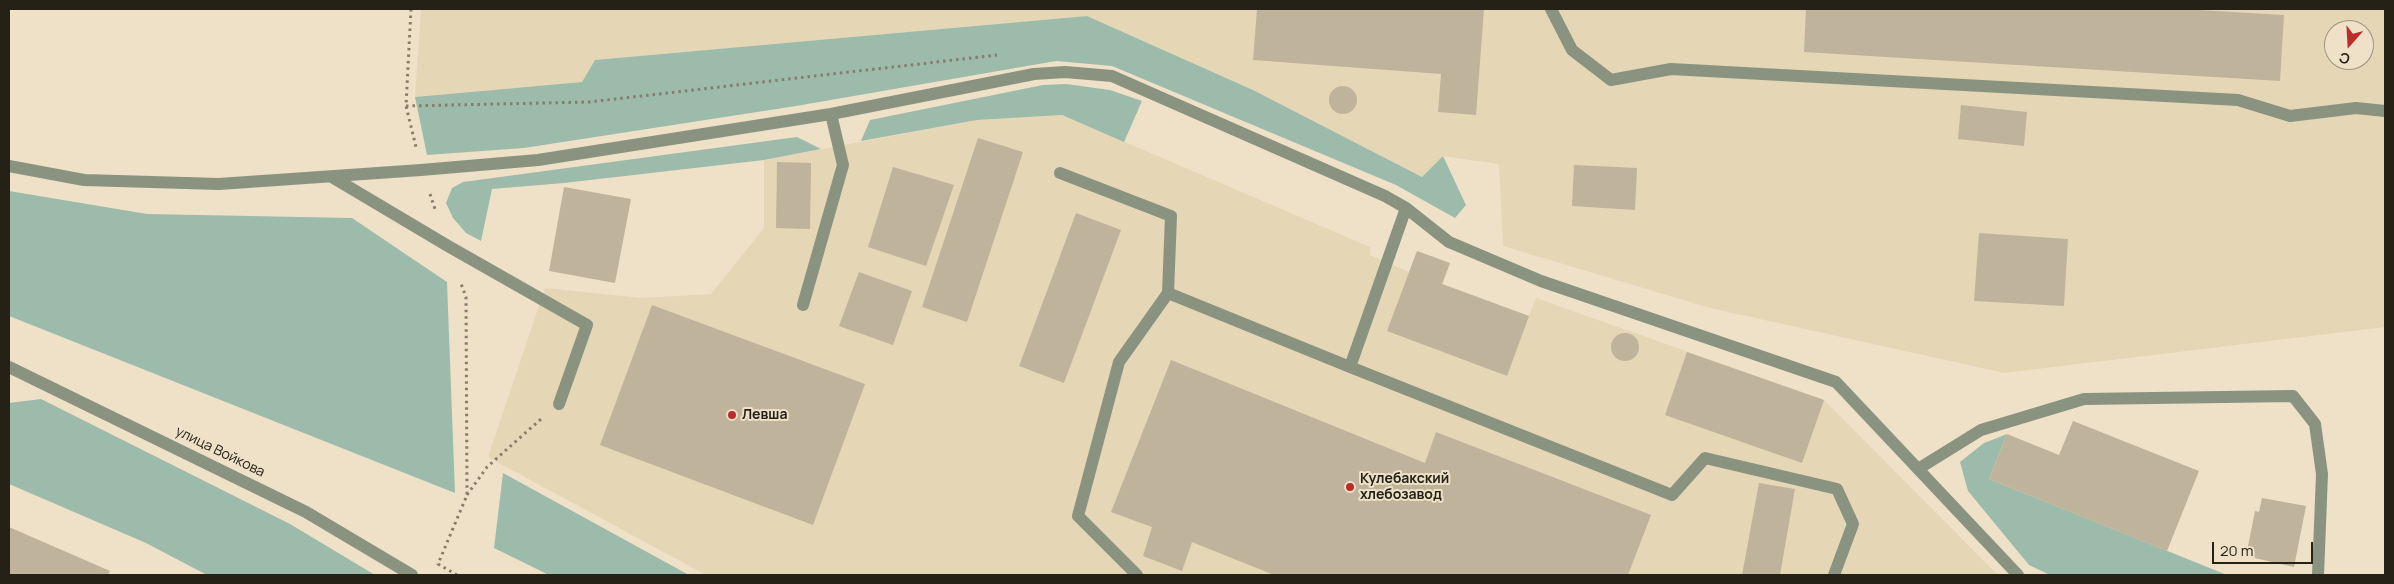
<!DOCTYPE html>
<meta charset="utf-8">
<style>
body{margin:0}
#map{position:relative;width:2394px;height:584px;overflow:hidden;background:#eee1c8;font-family:Manrope,sans-serif}
canvas{display:block}
.frame{position:absolute;inset:0;border:10px solid #252117;pointer-events:none}
.north{position:absolute;left:2324px;top:20px;width:50px;height:50px;box-sizing:border-box;background:#eee1c8;border:1px solid #9e9481;border-radius:50%;rotate:199deg;font-size:14px;font-weight:700;line-height:20px;text-align:center;color:#252117}
.north::after{content:'';display:block;margin:auto;width:18px;height:22px;background:#bc2d2a;clip-path:polygon(50% 0,100% 100%,50% 72%,0 100%)}
.scale{position:absolute;left:2212px;top:542px;width:101px;height:22px;box-sizing:border-box;border:2px solid #252117;border-top:0;padding-left:6px;font-size:15px;line-height:18px;white-space:nowrap;color:#252117;-webkit-text-stroke:4px #eee1c8;paint-order:stroke}
</style>
<div id="map">
<canvas width="2394" height="584"></canvas>
<div class="frame"></div>
<div class="north">С</div>
<div class="scale">20 m</div>
</div>
<script>
const g = document.querySelector('canvas').getContext('2d');
g.lineJoin = 'round';
function fillPath(path, color) {
  g.fillStyle = color;
  g.fill(path, 'evenodd');
}
function shape(rows) {
  const path = new Path2D();
  for (const r of rows) {
    if (r.length === 3) {
      path.moveTo(r[0] + r[2], r[1]);
      path.arc(r[0], r[1], r[2], 0, 2 * Math.PI);
      continue;
    }
    path.moveTo(r[0], r[1]);
    for (let i = 2; i < r.length; i += 2) path.lineTo(r[i], r[i + 1]);
  }
  return path;
}
function strokePath(path, color, width, dash) {
  g.strokeStyle = color;
  g.lineWidth = width;
  g.lineCap = dash ? 'butt' : 'round';
  g.setLineDash(dash || []);
  g.stroke(path);
}
function write(font, color, halo, rows, align = 'center') {
  g.font = font + ' Manrope,sans-serif';
  g.lineWidth = 4;
  g.setLineDash([]);
  g.textBaseline = 'middle';
  g.strokeStyle = halo;
  g.fillStyle = color;
  for (const [text, x, y, turn = 0] of rows) {
    g.save();
    g.translate(x, y);
    g.rotate((+turn || 0) * Math.PI / 180);
    g.textAlign = isNaN(turn) ? turn : align;
    if (halo) g.strokeText(text, 0, 0);
    g.fillText(text, 0, 0);
    g.restore();
  }
}
fillPath(shape([
 [421,9,2385,9,2385,327,2004,373,1710,308,1503,246,1499,164,1443,156,1422,177,1253,90,1087,16,595,60,582,82,415,97],
 [2334,30,2364,30,2364,60,2334,60],
 [1062,115,1370,247,1370,255,1409,272,1417,251,1450,263,1443,284,1529,316,1536,298,1824,400,1998,575,706,575,488,457,545,288,642,298,711,294,764,228,764,160,977,120]
]), '#e5d6b6');
fillPath(shape([
 [1087,16,1253,90,1422,177,1443,156,1466,205,1455,218,1396,185,1112,66,1056,61,796,106,524,148,427,155,415,97,582,82,595,60],
 [1066,84,1110,90,1142,101,1124,142,1062,115,977,120,861,141,870,120,1043,85],
 [797,137,821,149,764,160,564,183,492,189,481,241,466,233,453,218,446,203,452,188,463,182],
 [9,191,147,214,352,218,447,282,455,493,9,316],
 [41,399,290,524,375,575,207,575,146,543,9,484,9,403],
 [2007,434,1989,479,2227,575,2050,575,2029,565,1968,491,1960,462,1984,443],
 [503,473,689,575,549,575,494,548]
]), '#9dbbab');
fillPath(shape([
 [1257,9,1484,9,1476,115,1438,112,1441,74,1253,60],
 [1806,9,2181,9,2284,15,2280,81,1804,52],
 [1343,100,14],
 [1961,105,2027,112,2024,146,1958,139],
 [978,138,1023,152,967,322,922,307],
 [777,162,811,163,810,229,776,228],
 [1574,165,1637,168,1635,210,1572,206],
 [893,167,954,185,926,266,868,247],
 [564,187,631,199,615,283,549,271],
 [1076,213,1121,230,1064,383,1019,366],
 [1979,233,2068,239,2064,306,1974,301],
 [1417,251,1450,263,1442,284,1529,316,1507,376,1387,331],
 [859,272,912,291,893,345,839,326],
 [652,305,865,384,813,525,600,445],
 [1625,347,14],
 [1687,352,1824,400,1802,463,1665,415],
 [1171,360,1425,463,1436,432,1651,515,1628,575,1274,575,1192,542,1182,571,1143,556,1152,527,1111,512],
 [2073,421,2199,471,2167,551,1989,479,2007,434,2059,455],
 [1759,483,1795,489,1780,575,1742,575],
 [2262,498,2306,506,2294,567,2246,556,2255,511,2259,512],
 [9,527,110,571,108,575,9,575]
]), '#bfb39b');
strokePath(shape([
 [411,9,406,106,416,147],
 [406,106,589,102,997,55],
 [430,194,435,209],
 [467,495,487,467,541,419],
 [457,575,438,564,467,495,466,297,460,281]
]), '#857d6c', 3, [2.5, 4]);
strokePath(shape([
 [1551,9,1572,50,1611,80,1671,69,2238,100,2290,116,2356,108,2385,111],
 [9,166,84,180,219,184,421,170,538,160,831,114,1034,74,1065,72,1112,76,1385,196,1406,208,1449,242,1541,281,1836,382,2018,575],
 [1060,173,1171,216,1168,293,1350,367],
 [332,177,448,246,587,325,559,404],
 [1406,208,1350,367,1672,495,1705,458,1837,489,1853,524,1834,575],
 [803,305,843,165,831,114],
 [9,367,306,512,412,575],
 [1918,469,1981,430,2084,399,2293,396,2315,424,2322,474,2318,575],
 [1137,575,1078,516,1119,362,1168,293]
]), '#899380', 12);
for (const [x, y, r, color] of [
 [732,415,5,"#bc2d2a"],
 [1350,487,5,"#bc2d2a"]
]) {
  const dot = new Path2D();
  dot.arc(x, y, r, 0, 2 * Math.PI);
  g.fillStyle = color;
  g.fill(dot);
  strokePath(dot, '#eee1c8', 2);
}
write('bold 14px', '#252117', '#eee1c8', [
 ["Левша",742,415],
 ["Кулебакский",1360,479],
 ["хлебозавод",1360,495]
], 'left');
write('14px', '#252117', '#eee1c8', [
 ["улица Войкова",220,452,26]
]);
</script>
